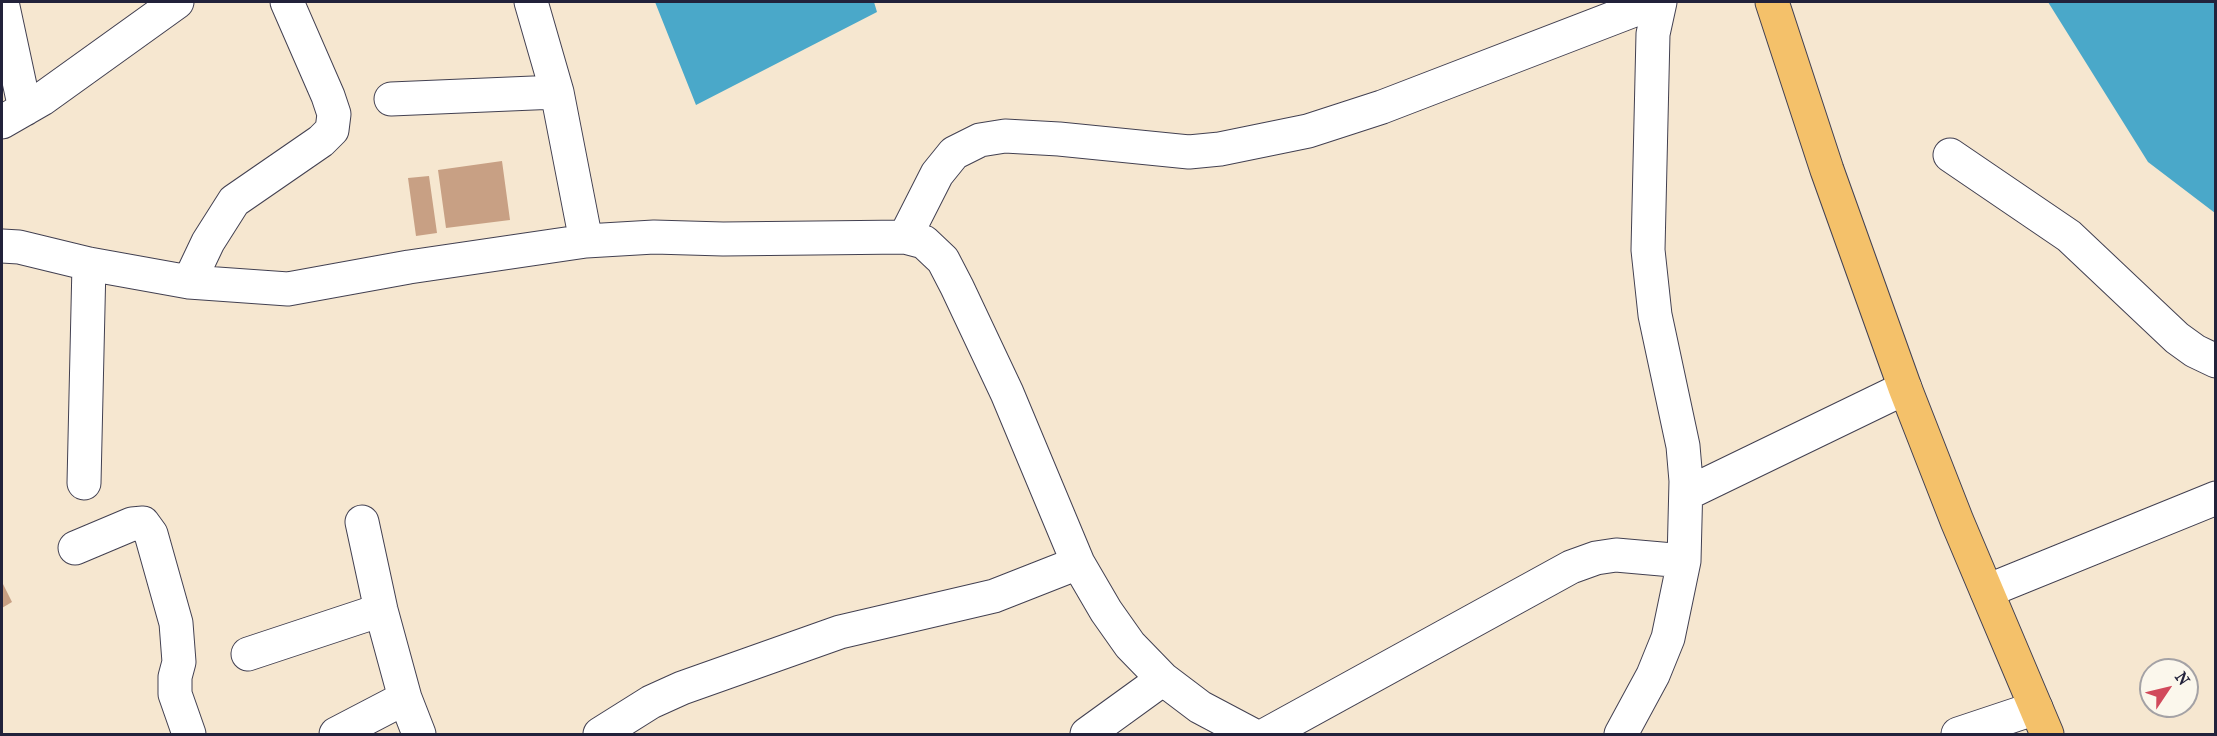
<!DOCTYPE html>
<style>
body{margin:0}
#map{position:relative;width:2217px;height:736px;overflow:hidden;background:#f6e7d0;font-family:"IM FELL French Canon",serif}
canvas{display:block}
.frame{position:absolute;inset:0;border:3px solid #22223b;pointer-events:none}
.north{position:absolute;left:2139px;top:658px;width:60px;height:60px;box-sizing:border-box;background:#fbf7ec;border:2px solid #a4a2a5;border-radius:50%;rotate:55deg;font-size:16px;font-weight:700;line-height:24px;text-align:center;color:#22223b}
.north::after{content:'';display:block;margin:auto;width:21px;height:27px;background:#d1495b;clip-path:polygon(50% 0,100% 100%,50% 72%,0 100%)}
</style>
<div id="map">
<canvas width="2217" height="736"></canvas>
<div class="frame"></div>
<div class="north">N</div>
</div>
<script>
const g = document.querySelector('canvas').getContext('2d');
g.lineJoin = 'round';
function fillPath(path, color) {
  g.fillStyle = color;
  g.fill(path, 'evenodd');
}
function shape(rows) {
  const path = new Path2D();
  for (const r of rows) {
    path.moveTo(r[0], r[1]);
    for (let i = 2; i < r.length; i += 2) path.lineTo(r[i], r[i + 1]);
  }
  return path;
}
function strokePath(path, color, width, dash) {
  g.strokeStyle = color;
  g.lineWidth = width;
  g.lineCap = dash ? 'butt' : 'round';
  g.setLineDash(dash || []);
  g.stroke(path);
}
fillPath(shape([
 [655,2,874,2,877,12,696,105],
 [2048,2,2215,2,2215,213,2148,162]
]), '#4aa8c9');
fillPath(shape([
 [502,161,510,220,446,228,438,170],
 [429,176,437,233,416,236,408,178],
 [2,582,12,602,2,608]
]), '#c8a084');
const minor = shape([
 [2,2,25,109],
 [531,2,557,92,586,241],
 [391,99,557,92],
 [2,122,42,99,177,2],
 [1950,155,2069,236,2177,338,2195,351,2216,361],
 [905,237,937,174,954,153,980,140,1005,136,1059,139,1189,152,1220,149,1308,131,1382,107,1655,2],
 [2,246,19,247,89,264,189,282,288,289,409,267,586,241,654,237,723,239,905,237,924,242,943,260,957,287,1007,393,1078,563,1106,611,1130,645,1163,679,1200,707,1251,734],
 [189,282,208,242,234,201,321,141,332,130,334,114,328,96,287,2],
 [84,483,89,264],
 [1686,494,1905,388],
 [362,522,381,610,405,698,419,734],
 [75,548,132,524,143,523,151,534,176,623,179,662,175,677,175,694,189,734],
 [1987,591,2216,498],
 [248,654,381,610],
 [336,734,405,698],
 [600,734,651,702,682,688,840,632,994,596,1078,563],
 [1087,734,1163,679],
 [1267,734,1571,567,1596,558,1616,555,1684,561],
 [1621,734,1653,675,1668,638,1684,561,1686,481,1683,446,1655,315,1648,250,1653,34,1660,2],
 [1958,734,2036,708]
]);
const major = shape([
 [1772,2,1827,170,1905,388,1957,521,2047,734]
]);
strokePath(minor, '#424051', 35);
strokePath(major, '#424051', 35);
strokePath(minor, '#fff', 33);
strokePath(major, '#f4c16a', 33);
</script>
